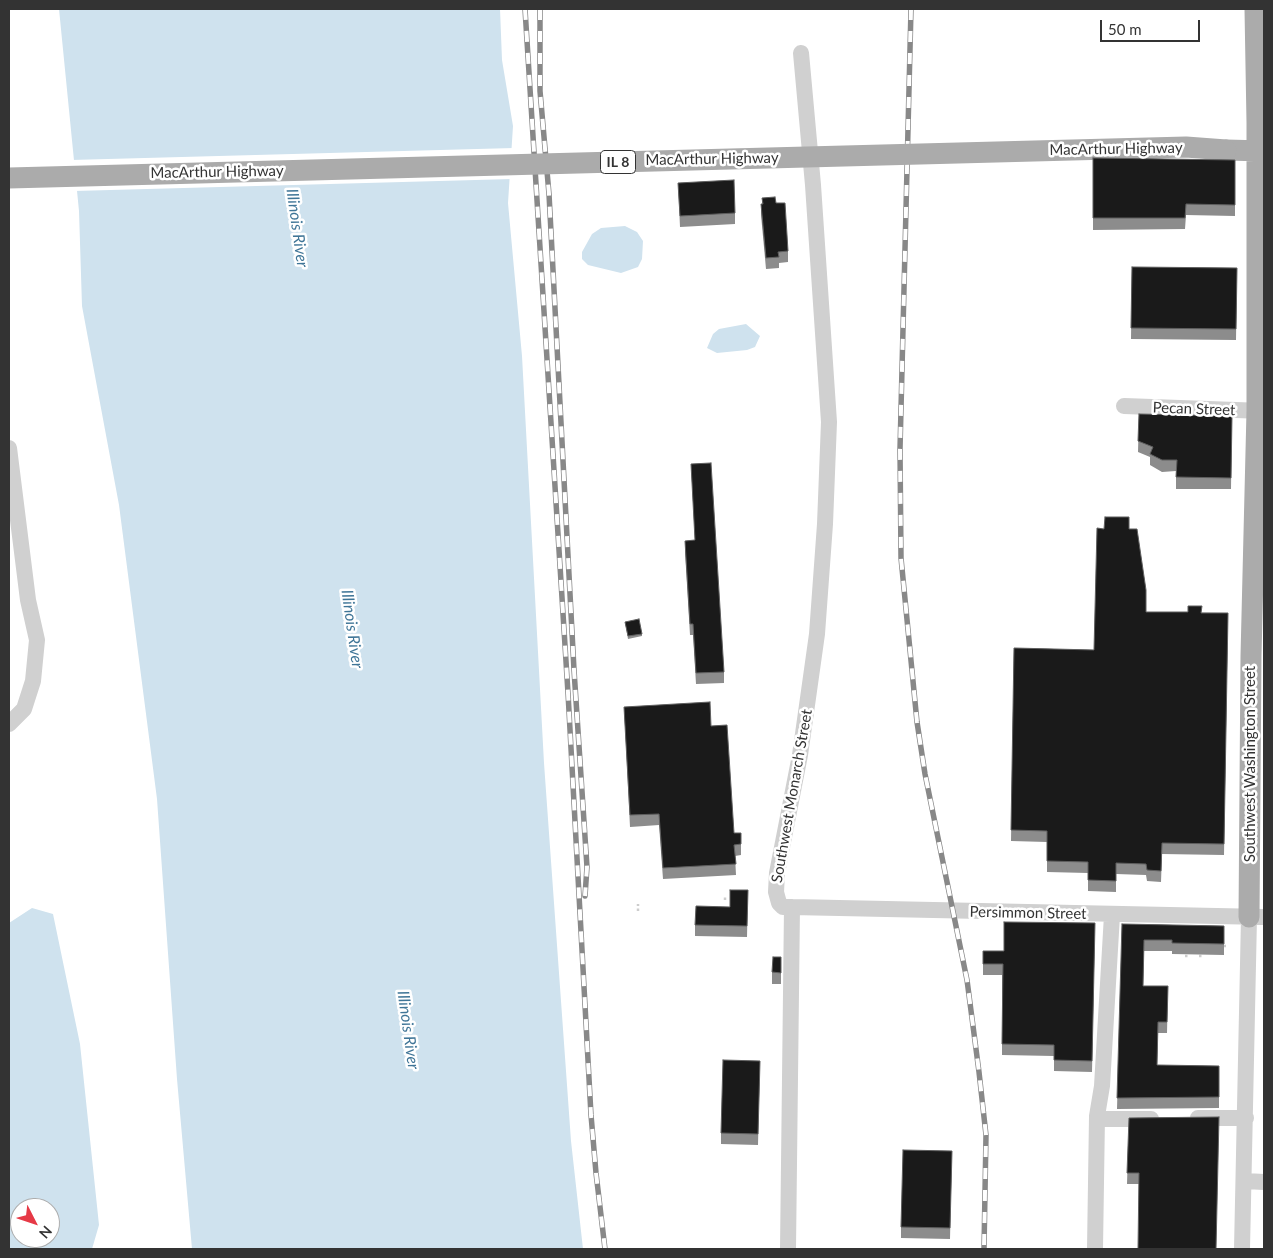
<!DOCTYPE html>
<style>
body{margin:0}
#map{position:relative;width:1273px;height:1258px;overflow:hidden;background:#fff;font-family:Lato,sans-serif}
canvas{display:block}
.frame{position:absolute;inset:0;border:10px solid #333;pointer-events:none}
.north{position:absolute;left:10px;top:1198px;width:50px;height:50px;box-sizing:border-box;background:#fff;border:1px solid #adadad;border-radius:50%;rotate:131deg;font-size:14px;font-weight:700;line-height:20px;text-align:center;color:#333}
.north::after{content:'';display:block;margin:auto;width:18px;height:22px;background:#e63946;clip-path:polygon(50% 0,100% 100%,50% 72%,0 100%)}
.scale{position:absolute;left:1100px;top:20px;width:100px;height:22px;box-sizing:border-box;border:2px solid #333;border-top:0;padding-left:6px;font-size:15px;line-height:18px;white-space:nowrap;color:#333;-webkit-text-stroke:4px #fff;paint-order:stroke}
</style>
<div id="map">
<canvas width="1273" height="1258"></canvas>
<div class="frame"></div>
<div class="north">N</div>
<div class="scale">50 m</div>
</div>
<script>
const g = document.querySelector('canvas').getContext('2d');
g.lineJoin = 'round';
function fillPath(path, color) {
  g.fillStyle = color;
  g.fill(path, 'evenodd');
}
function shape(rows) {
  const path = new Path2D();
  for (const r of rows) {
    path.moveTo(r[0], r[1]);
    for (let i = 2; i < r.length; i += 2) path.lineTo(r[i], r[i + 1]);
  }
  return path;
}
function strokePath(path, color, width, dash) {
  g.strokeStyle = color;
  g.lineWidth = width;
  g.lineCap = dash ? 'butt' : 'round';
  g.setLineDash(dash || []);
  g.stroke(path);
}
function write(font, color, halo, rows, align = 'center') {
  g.font = font + ' Lato,sans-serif';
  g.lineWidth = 5;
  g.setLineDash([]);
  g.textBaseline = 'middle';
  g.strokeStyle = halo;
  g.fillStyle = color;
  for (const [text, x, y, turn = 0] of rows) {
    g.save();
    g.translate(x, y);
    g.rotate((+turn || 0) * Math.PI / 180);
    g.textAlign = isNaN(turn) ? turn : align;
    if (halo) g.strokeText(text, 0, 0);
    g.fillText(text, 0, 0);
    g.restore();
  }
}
fillPath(shape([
 [59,9,500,9,502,60,513,126,508,203,522,356,544,763,571,1141,583,1249,192,1249,177,1079,157,799,119,505,82,306,79,211],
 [625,226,637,232,643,241,642,259,638,267,621,273,588,265,582,259,582,252,592,234,601,228],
 [746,324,760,336,755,347,747,350,717,353,707,348,713,334,719,329],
 [32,908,53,914,80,1044,99,1225,92,1249,9,1249,9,923],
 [20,1208,50,1208,50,1238,20,1238]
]), '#cfe2ee');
fillPath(shape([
 [514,148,512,179,74,191,71,160]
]), '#fff');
strokePath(shape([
 [725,900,725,895],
 [638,911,638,904],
 [1224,946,1226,946],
 [1185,956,1189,956],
 [1199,956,1204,956]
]), '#cdcdcd', 2.5, [2.5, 2.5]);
strokePath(shape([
 [801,53,813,185,829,422,825,524,817,634,800,755,777,873,776,892,779,903,783,907,792,907,1264,917],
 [1124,406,1264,411],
 [9,448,28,600,37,640,33,681,24,709,9,724],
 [1198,1118,1246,1118],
 [1097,1119,1151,1119],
 [1245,1181,1264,1182],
 [788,1249,792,907],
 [1095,1249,1097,1116,1102,1086,1112,915],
 [1242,1249,1249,917]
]), '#d0d0d0', 16);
strokePath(shape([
 [1226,150,1264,151],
 [1249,917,1251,656,1257,411,1257,123,1255,9]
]), '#ababab', 21);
const rail = shape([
 [525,9,568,693,591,1115,596,1173,605,1249],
 [540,9,540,91,549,194,574,670,587,867,585,896],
 [911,9,900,449,901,558,917,722,925,774,967,980,979,1072,986,1135,984,1249]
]);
strokePath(rail, '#888', 5.5);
strokePath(rail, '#fff', 4, [11]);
strokePath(shape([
 [9,178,1186,147,1226,150]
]), '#ababab', 21);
fillPath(shape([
 [1093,158,1235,160,1235,216,1186,215,1185,229,1093,230],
 [678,183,735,213,735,224,680,227],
 [762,198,788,251,788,262,779,263,779,268,766,269,761,215,761,204,762,204],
 [1132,267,1237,268,1236,340,1131,339],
 [1139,414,1232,416,1231,489,1176,489,1176,471,1162,472,1150,465,1150,457,1138,452],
 [691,464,724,672,724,683,696,684,693,635,690,635,685,552,685,541,695,540],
 [1104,529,1129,529,1146,612,1228,613,1224,855,1162,854,1161,882,1147,881,1146,875,1116,874,1116,892,1088,891,1088,873,1047,872,1047,842,1011,841,1014,648,1094,650],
 [625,622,642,634,642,636,628,639],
 [624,707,711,726,734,833,741,833,741,855,735,856,736,875,663,879,659,825,630,827],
 [748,890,747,937,695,936,695,925,730,907],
 [1095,923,1092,1072,1054,1071,1054,1056,1002,1055,1002,975,983,975,983,964,1004,951],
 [1122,924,1224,926,1224,955,1172,954,1172,951,1144,951,1143,986,1168,986,1167,1033,1158,1033,1157,1065,1219,1066,1219,1108,1117,1109],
 [781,957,781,984,772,984,772,972],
 [760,1061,758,1145,721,1144,721,1133],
 [1219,1117,1139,1184,1127,1184,1129,1118],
 [952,1151,950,1239,901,1238,901,1227]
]), '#8c8c8c');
const building = shape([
 [1093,158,1235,160,1235,205,1186,204,1185,218,1093,218,1093,158],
 [734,180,735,213,680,216,678,183,734,180],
 [775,197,776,203,785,203,788,251,778,252,779,257,766,258,761,204,763,204,762,198,775,197],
 [1132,267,1237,268,1236,329,1131,328,1132,267],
 [1139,414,1232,416,1231,478,1176,477,1177,460,1162,460,1150,454,1153,447,1138,441,1139,414],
 [711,463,724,672,696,673,693,624,690,624,685,541,695,540,691,464,711,463],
 [1105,517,1129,517,1129,529,1137,529,1146,590,1146,612,1188,612,1188,606,1202,606,1201,613,1228,613,1224,844,1162,843,1161,871,1147,870,1146,864,1116,863,1116,881,1088,880,1088,862,1047,861,1047,831,1011,830,1014,648,1094,650,1097,528,1104,529,1105,517],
 [639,619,642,634,628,636,625,622,639,619],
 [710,702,711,726,727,725,734,833,741,833,741,844,734,845,736,864,663,868,659,814,630,815,624,707,710,702],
 [730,890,748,890,747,926,695,925,696,906,730,907,730,890],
 [1004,922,1095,923,1092,1061,1054,1060,1054,1045,1002,1044,1003,964,983,964,983,951,1004,951,1004,922],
 [1122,924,1224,926,1224,944,1172,943,1172,940,1144,940,1143,986,1168,986,1167,1022,1158,1022,1157,1065,1219,1066,1219,1097,1117,1098,1122,924],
 [773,957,781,957,781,973,772,972,773,957],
 [723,1060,760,1061,758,1134,721,1133,723,1060],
 [1219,1117,1216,1249,1138,1249,1139,1173,1127,1173,1129,1118,1219,1117],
 [903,1150,952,1151,950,1228,901,1227,903,1150]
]);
fillPath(building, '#1a1a1a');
strokePath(building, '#5f5f5f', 1);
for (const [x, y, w] of [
 [618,162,35]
]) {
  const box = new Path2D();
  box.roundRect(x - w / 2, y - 11.5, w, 23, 4);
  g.fillStyle = '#fff';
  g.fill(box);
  strokePath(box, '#333', 1);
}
write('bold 14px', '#333', null, [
 ["IL 8",618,162]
]);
write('15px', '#333', '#fff', [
 ["MacArthur Highway",1116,149,-1],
 ["MacArthur Highway",712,159,-1],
 ["MacArthur Highway",217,172,-1],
 ["Pecan Street",1194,409,2],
 ["Southwest Washington Street",1250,764,-90],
 ["Southwest Monarch Street",792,796,-80],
 ["Persimmon Street",1028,913,1]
]);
write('italic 16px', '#3f7597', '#fff', [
 ["Illinois River",297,228,82],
 ["Illinois River",352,629,82],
 ["Illinois River",408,1030,82]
]);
</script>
